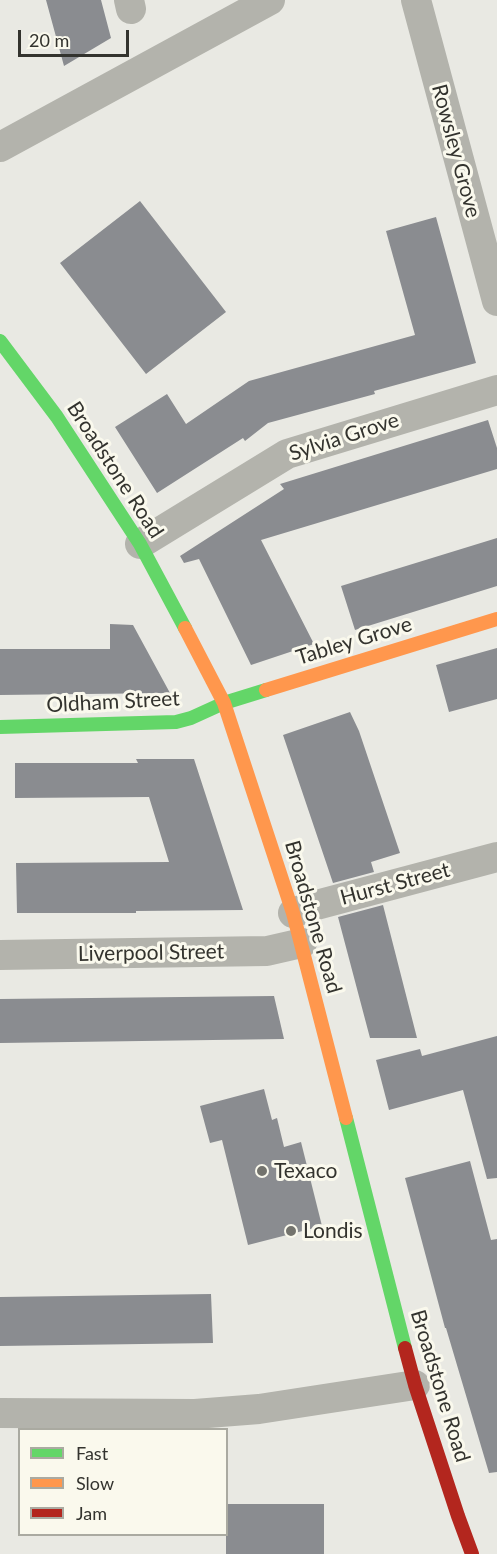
<!DOCTYPE html>
<style>
body{margin:0}
#map{position:relative;width:497px;height:1554px;overflow:hidden;background:#e9e9e3;font-family:Lato,sans-serif}
canvas{display:block}
.legend{position:absolute;left:18px;top:1428px;width:210px;height:108px;box-sizing:border-box;background:#faf9ed;border:2px solid #aaaaa1;margin:0;padding:8px 10px;list-style:none;font-size:18px;color:#33332e}
.legend li{display:flex;align-items:center;gap:12px;height:30px}
.legend b{width:30px;border:2px solid #aaaaa1}
.scale{position:absolute;left:18px;top:30px;width:111px;height:27px;box-sizing:border-box;border:3px solid #33332e;border-top:0;padding-left:8px;font-size:18px;line-height:21px;white-space:nowrap;color:#33332e;-webkit-text-stroke:4px #faf9ed;paint-order:stroke}
</style>
<div id="map">
<canvas width="497" height="1554"></canvas>
<ul class="legend">
<li><b style="height:8px;background:#63d668"></b>Fast</li>
<li><b style="height:8px;background:#ff974d"></b>Slow</li>
<li><b style="height:8px;background:#b3261e"></b>Jam</li>
</ul>
<div class="scale">20 m</div>
</div>
<script>
const g = document.querySelector('canvas').getContext('2d');
g.lineJoin = 'round';
function fillPath(path, color) {
  g.fillStyle = color;
  g.fill(path, 'evenodd');
}
function shape(rows) {
  const path = new Path2D();
  for (const r of rows) {
    path.moveTo(r[0], r[1]);
    for (let i = 2; i < r.length; i += 2) path.lineTo(r[i], r[i + 1]);
  }
  return path;
}
function strokePath(path, color, width, dash) {
  g.strokeStyle = color;
  g.lineWidth = width;
  g.lineCap = dash ? 'butt' : 'round';
  g.setLineDash(dash || []);
  g.stroke(path);
}
function write(font, color, halo, rows, align = 'center') {
  g.font = font + ' Lato,sans-serif';
  g.lineWidth = 6;
  g.setLineDash([]);
  g.textBaseline = 'middle';
  g.strokeStyle = halo;
  g.fillStyle = color;
  for (const [text, x, y, turn = 0] of rows) {
    g.save();
    g.translate(x, y);
    g.rotate((+turn || 0) * Math.PI / 180);
    g.textAlign = isNaN(turn) ? turn : align;
    if (halo) g.strokeText(text, 0, 0);
    g.fillText(text, 0, 0);
    g.restore();
  }
}
fillPath(shape([
 [46,0,101,0,111,38,64,66],
 [140,201,226,312,146,374,60,263],
 [436,217,476,363,374,391,375,394,268,423,245,441,243,438,157,493,115,427,167,394,186,424,249,381,415,335,386,231],
 [488,420,497,448,497,469,261,540,314,644,251,665,199,559,184,563,180,556,284,489,280,484],
 [497,538,497,586,355,630,341,586],
 [110,624,133,625,170,693,0,695,0,649,110,649],
 [497,648,497,699,449,712,436,665],
 [350,712,359,731,400,853,371,862,374,872,333,883,283,735],
 [136,759,194,759,243,910,136,911,136,913,17,913,16,863,169,862,149,797,15,798,15,763,138,763],
 [383,905,417,1038,370,1038,338,917],
 [274,996,284,1039,0,1043,0,999],
 [497,1036,497,1178,487,1179,463,1090,389,1110,376,1060,420,1049,422,1056],
 [264,1089,272,1120,277,1118,284,1147,301,1142,322,1226,248,1245,222,1140,210,1143,200,1106],
 [470,1161,491,1240,497,1239,497,1472,489,1473,446,1328,445,1328,405,1178],
 [211,1294,213,1343,0,1346,0,1297],
 [226,1504,324,1504,324,1554,226,1554]
]), '#8a8c90');
strokePath(shape([
 [129,0,131,9],
 [416,0,497,301],
 [0,147,270,0],
 [140,544,287,454,497,390],
 [293,913,309,907,497,857],
 [0,955,267,951,302,943],
 [0,1413,195,1414,259,1409,415,1385]
]), '#b3b3ac', 30);
strokePath(shape([
 [0,341,57,417,140,544,185,628],
 [0,727,176,722,191,718,224,703,266,690],
 [346,1118,405,1348]
]), '#63d668', 14);
strokePath(shape([
 [185,628,224,703,293,913,346,1118],
 [266,690,497,619]
]), '#ff974d', 14);
strokePath(shape([
 [405,1348,415,1385,458,1516,472,1554]
]), '#b3261e', 14);
for (const [x, y, r, color] of [
 [262,1171,6,"#73736d"],
 [291,1231,6,"#73736d"]
]) {
  const dot = new Path2D();
  dot.arc(x, y, r, 0, 2 * Math.PI);
  g.fillStyle = color;
  g.fill(dot);
  strokePath(dot, '#faf9ed', 2);
}
write('21px', '#33332e', '#faf9ed', [
 ["Rowsley Grove",456,151,75],
 ["Sylvia Grove",344,437,-18],
 ["Broadstone Road",115,470,57],
 ["Tabley Grove",354,641,-17],
 ["Oldham Street",113,702,-3],
 ["Hurst Street",395,884,-15],
 ["Broadstone Road",313,917,74],
 ["Liverpool Street",151,953,-1],
 ["Broadstone Road",440,1386,73]
]);
write('21px', '#33332e', '#faf9ed', [
 ["Texaco",274,1171],
 ["Londis",303,1231]
], 'left');
</script>
